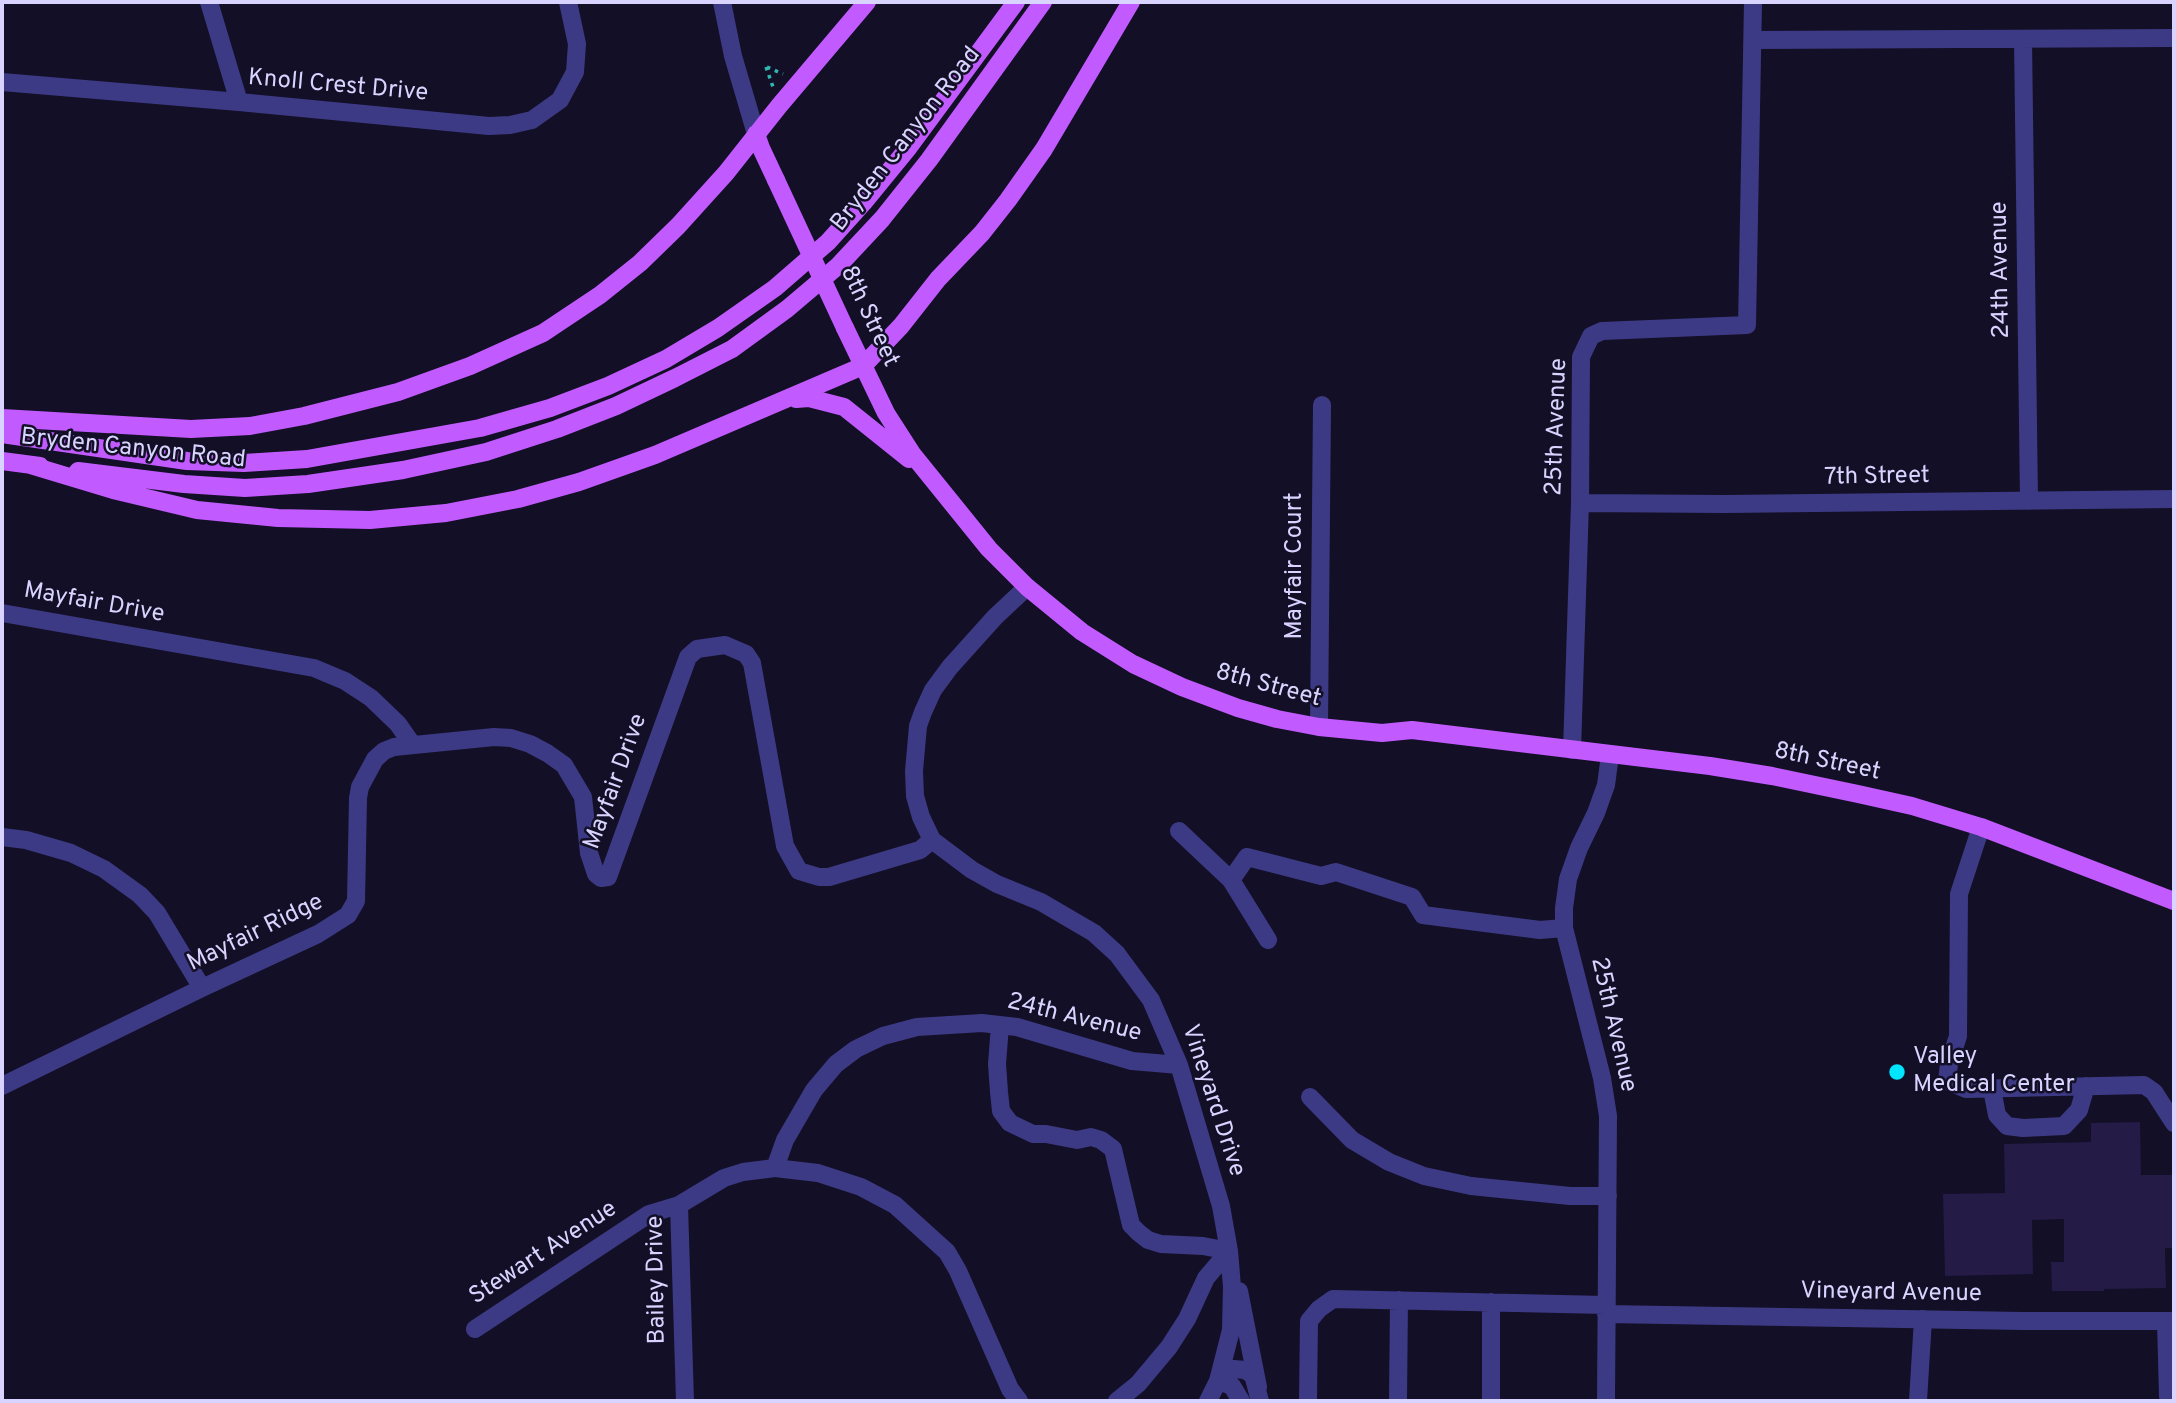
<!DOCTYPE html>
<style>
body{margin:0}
#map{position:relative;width:2176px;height:1403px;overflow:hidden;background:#130f26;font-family:Overpass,sans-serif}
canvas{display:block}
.frame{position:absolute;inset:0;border:4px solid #d9d4ff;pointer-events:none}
</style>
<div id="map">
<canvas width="2176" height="1403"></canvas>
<div class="frame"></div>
</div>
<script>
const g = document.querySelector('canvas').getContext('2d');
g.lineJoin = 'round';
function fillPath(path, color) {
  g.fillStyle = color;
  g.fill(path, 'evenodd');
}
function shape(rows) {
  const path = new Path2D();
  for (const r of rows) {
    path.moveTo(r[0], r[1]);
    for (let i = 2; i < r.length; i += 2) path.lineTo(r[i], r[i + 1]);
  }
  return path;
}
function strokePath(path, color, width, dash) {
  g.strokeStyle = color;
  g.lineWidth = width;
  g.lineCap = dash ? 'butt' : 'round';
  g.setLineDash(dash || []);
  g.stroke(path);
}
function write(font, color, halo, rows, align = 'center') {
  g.font = font + ' Overpass,sans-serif';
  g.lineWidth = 5;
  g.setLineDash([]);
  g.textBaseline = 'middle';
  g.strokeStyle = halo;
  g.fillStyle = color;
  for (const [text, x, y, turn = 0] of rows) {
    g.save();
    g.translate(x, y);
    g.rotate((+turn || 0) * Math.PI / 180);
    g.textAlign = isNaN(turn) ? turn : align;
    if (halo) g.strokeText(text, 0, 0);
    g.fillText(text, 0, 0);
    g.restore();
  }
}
fillPath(shape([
 [2140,1122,2141,1175,2174,1175,2174,1248,2165,1248,2166,1288,2104,1289,2104,1291,2052,1291,2051,1262,2064,1262,2064,1219,2032,1220,2033,1274,1945,1276,1943,1194,2005,1193,2004,1144,2091,1142,2091,1123]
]), '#241b47');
strokePath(shape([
 [766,67,773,87],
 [767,67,783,74]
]), '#2fb8b0', 3.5, [3.5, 5]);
strokePath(shape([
 [209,2,239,102],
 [722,2,733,56,756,134],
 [2023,39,2029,501],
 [1753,40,2174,38],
 [2,82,239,102,489,126,510,125,532,120,560,100,575,72,577,44,568,2],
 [1580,503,1725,504,2174,499],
 [1027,587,995,617,950,667,933,690,923,712,918,726,914,771,915,796,921,817,932,840,972,870,997,884,1041,902,1094,933,1117,954,1151,1000,1179,1065,1221,1206,1229,1251,1232,1287,1231,1330,1218,1381,1208,1401],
 [2,613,314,668,345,681,371,698,398,724,412,744],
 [1319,727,1322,405],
 [1572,750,1580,503,1581,357,1591,336,1602,331,1747,325,1753,2],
 [1981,827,1959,894,1958,1036,1949,1064,1947,1081,1966,1089,2144,1085,2154,1092,2174,1123],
 [1179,831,1231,880,1268,940],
 [2,837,26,840,71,853,104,869,140,895,157,913,202,988],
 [1231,880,1247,857,1321,876,1336,872,1412,897,1423,915,1540,930,1564,928],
 [1000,1025,997,1064,999,1092,1001,1111,1010,1123,1033,1134,1046,1134,1077,1140,1091,1137,1101,1140,1113,1149,1131,1225,1139,1233,1148,1240,1161,1244,1203,1246,1229,1251],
 [2,1086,202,988,318,934,348,915,356,901,358,798,360,787,375,759,384,751,394,747,494,737,511,738,530,744,547,753,564,765,583,797,589,853,596,874,601,878,608,877,688,657,697,649,725,645,746,654,752,663,785,846,799,871,819,877,829,877,920,850,932,840],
 [1992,1089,1997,1115,2007,1126,2023,1128,2064,1126,2079,1110,2086,1086],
 [1310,1097,1352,1140,1389,1162,1424,1176,1471,1186,1570,1196,1608,1196],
 [775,1168,785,1140,814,1090,836,1064,856,1049,883,1036,917,1027,982,1023,1017,1027,1132,1061,1179,1065],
 [1239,1291,1258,1387],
 [1606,1314,2023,1321,2174,1321],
 [2166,1321,2168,1396,2170,1401],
 [475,1329,649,1214,679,1205],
 [1222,1368,1245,1370,1253,1375,1260,1401],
 [1218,1381,1232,1386,1241,1401],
 [685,1401,679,1205,724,1178,743,1172,775,1168,818,1173,861,1187,895,1205,947,1252,958,1271,1010,1389,1019,1401],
 [1117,1401,1138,1384,1169,1347,1187,1319,1206,1278,1229,1251],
 [1308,1401,1309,1321,1319,1309,1333,1299,1606,1305],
 [1398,1401,1399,1300],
 [1491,1401,1491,1302],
 [1606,1401,1608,1116,1602,1078,1564,928,1564,908,1568,879,1579,848,1596,813,1606,785,1610,755],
 [1918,1401,1923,1319]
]), '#3d3a85', 18);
strokePath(shape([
 [756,134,761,148,776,180],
 [845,328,886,413,913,455,989,549,1027,587,1082,632,1133,664,1182,687,1238,708,1277,719,1319,727,1382,733,1412,730,1710,766,1772,776,1858,794,1912,806,1981,827,2174,901],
 [796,399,809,398,844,407,909,459],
 [2,418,191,429,250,426,304,416,398,392,470,366,543,333,600,295,640,263,678,226,726,173,779,106,867,2],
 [2,434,187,461,244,463,307,459,480,428,550,408,608,386,666,359,718,328,775,288,828,242,864,202,909,147,1016,2],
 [2,461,40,466],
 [30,465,113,490,197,510,278,518,370,520,446,513,518,499,579,482,655,455,863,366,901,326,938,279,982,233,1008,200,1044,149,1131,2],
 [78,471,184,484,245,488,308,484,403,470,486,452,557,429,616,406,675,378,732,349,787,309,839,265,882,219,929,160,1043,2]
]), '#c25bff', 18);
strokePath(shape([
 [776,180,845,328]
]), '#c25bff', 18);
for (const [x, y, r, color] of [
 [1897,1072,9,"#00e5ff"]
]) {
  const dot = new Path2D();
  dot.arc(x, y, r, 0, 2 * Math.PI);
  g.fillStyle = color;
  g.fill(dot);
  strokePath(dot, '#130f26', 2.5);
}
write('24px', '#d9d4ff', '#130f26', [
 ["Knoll Crest Drive",338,87,5],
 ["Bryden Canyon Road",907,140,-52],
 ["24th Avenue",2002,270,-91],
 ["8th Street",868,317,65],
 ["25th Avenue",1558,427,-88],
 ["Bryden Canyon Road",133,450,6],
 ["7th Street",1877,478,-1],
 ["Mayfair Court",1296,566,-90],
 ["Mayfair Drive",94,604,10],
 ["8th Street",1268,687,15],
 ["8th Street",1827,763,12],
 ["Mayfair Drive",617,782,-70],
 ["Mayfair Ridge",256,934,-26],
 ["24th Avenue",1074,1019,14],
 ["25th Avenue",1612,1025,77],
 ["Vineyard Drive",1212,1101,72],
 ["Stewart Avenue",544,1254,-33],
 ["Bailey Drive",658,1280,-91],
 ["Vineyard Avenue",1891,1294,1]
]);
write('24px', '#d9d4ff', '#130f26', [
 ["Valley",1913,1058],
 ["Medical Center",1913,1086]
], 'left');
</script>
